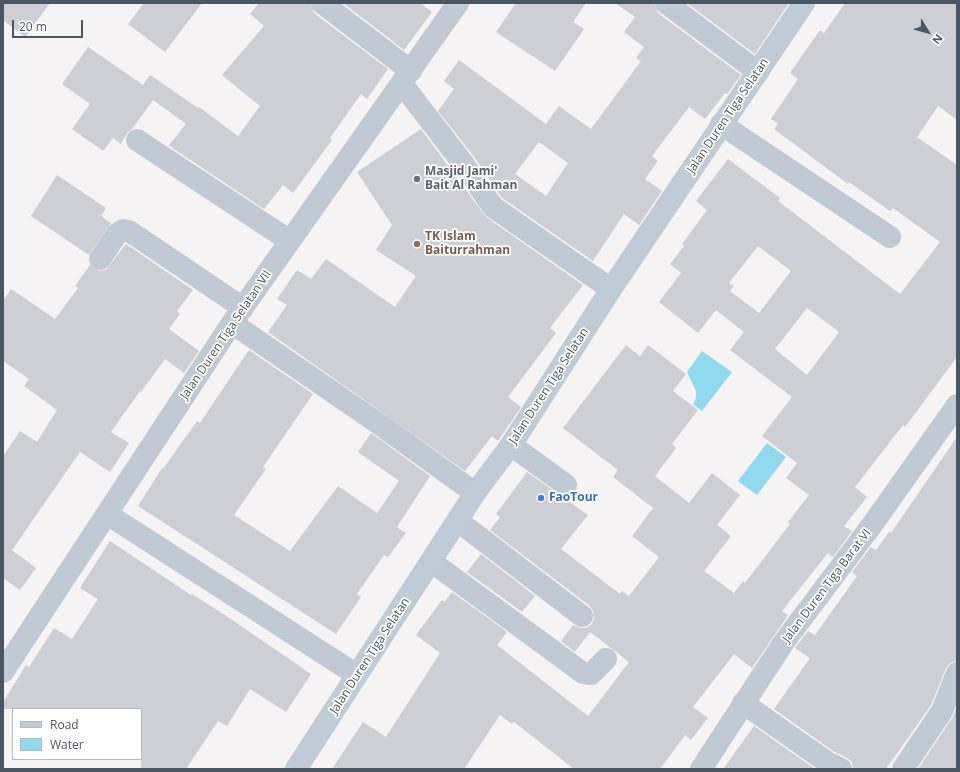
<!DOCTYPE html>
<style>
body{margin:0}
#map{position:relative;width:960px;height:772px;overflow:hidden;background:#f5f3f3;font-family:"Open Sans",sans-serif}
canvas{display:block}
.frame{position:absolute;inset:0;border:4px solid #4a5661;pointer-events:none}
.legend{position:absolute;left:12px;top:708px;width:130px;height:52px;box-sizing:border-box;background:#fff;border:1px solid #b7bbc0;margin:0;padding:5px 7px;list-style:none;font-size:12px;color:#4a5661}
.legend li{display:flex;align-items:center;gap:8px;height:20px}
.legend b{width:20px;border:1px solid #b7bbc0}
.north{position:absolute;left:908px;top:12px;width:40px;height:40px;-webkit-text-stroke:3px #fff;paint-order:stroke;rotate:127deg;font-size:11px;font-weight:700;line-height:16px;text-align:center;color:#4a5661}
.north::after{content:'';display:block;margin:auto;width:14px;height:18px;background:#4a5661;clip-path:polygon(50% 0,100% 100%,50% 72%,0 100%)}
.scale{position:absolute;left:12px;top:20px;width:71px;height:18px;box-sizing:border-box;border:2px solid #4a5661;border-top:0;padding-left:5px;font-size:12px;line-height:14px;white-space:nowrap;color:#4a5661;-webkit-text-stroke:3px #fff;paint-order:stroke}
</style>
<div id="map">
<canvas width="960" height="772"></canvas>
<div class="frame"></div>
<ul class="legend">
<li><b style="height:5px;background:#c1cbd6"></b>Road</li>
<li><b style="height:11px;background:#90daee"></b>Water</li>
</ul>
<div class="north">N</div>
<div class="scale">20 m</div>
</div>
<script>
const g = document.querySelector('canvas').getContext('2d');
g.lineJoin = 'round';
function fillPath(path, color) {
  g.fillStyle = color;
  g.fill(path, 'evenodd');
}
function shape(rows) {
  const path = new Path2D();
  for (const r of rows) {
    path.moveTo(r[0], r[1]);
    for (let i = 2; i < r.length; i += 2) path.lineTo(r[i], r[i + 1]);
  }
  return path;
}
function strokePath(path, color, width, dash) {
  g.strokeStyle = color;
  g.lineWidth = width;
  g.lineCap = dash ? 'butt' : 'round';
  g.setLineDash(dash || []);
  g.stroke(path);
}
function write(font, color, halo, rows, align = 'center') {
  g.font = font + ' "Open Sans",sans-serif';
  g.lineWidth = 3.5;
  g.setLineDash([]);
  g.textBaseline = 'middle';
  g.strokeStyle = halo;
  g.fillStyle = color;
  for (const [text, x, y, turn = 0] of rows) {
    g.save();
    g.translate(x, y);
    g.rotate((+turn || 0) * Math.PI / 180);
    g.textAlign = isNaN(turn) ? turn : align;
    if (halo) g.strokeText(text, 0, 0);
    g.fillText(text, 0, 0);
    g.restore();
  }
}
fillPath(shape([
 [702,351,732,372,702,411,693,404,696,398,696,391,687,372],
 [767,443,786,457,757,495,738,481]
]), '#90daee');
fillPath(shape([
 [3,3,50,3,25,37,3,20],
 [144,3,202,3,165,52,128,24],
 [259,3,310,3,314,13,388,69,367,99,361,94,330,138,332,140,293,193,283,185,264,209,174,149,169,145,186,124,153,100,132,129,127,133,121,144,113,138,103,151,72,129,90,104,62,84,88,47,143,85,150,75,198,108,199,107,238,136,260,106,222,75,264,26,250,14],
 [343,3,420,3,432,12,404,50],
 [516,3,586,3,573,22,584,29,555,71,496,32],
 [615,3,654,3,658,13,741,75,727,94,725,93,705,119,689,107,652,156,658,161,645,179,662,191,639,225,624,214,593,261,502,198,472,154,438,111,454,89,444,81,459,60,546,124,559,106,591,129,641,61,636,58,644,47,624,32,635,17],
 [539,142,568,163,546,196,515,174],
 [687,3,789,3,755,54],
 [845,3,957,3,957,120,938,106,917,137,957,165,957,357,905,427,903,425,855,487,867,497,844,526,852,531,833,557,828,553,782,611,788,615,752,668,734,654,693,707,708,718,691,740,685,735,660,769,574,769,514,722,512,724,500,715,464,769,332,769,363,722,386,737,440,653,416,635,442,600,444,602,452,592,507,632,497,645,588,716,629,662,590,632,575,652,561,641,573,625,581,628,586,628,592,624,594,618,593,611,590,606,490,530,500,517,496,514,527,472,588,515,561,549,620,594,622,591,629,596,659,557,632,536,653,508,613,477,618,470,563,428,626,345,640,356,648,345,686,374,673,391,698,410,672,444,676,448,655,476,689,503,712,473,740,495,717,525,731,536,704,571,734,593,743,581,745,583,790,524,788,522,809,495,786,478,797,463,762,436,792,397,730,350,744,332,716,310,698,333,659,302,681,273,670,264,684,246,682,244,707,210,696,201,728,159,780,198,778,201,900,294,940,242,893,208,890,211,849,182,848,184,774,129,778,124,771,119,798,79,790,73,820,30,824,33],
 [758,246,791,271,759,313,730,291,734,286,729,283],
 [807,308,839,332,807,375,775,349],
 [421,129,486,217,583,285,550,328,556,333,508,397,521,407,498,441,492,436,465,471,268,332,287,305,277,299,297,270,311,279,326,259,395,307,416,276,376,250,392,225,357,172],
 [57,175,106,208,101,216,111,223,89,255,31,216],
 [126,244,193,290,177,311,180,314,169,329,199,351,184,373,165,359,141,392,140,391,111,432,129,443,110,472,80,452,12,550,36,568,20,590,3,578,3,456,20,431,37,442,57,410,24,386,29,379,3,361,3,301,11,289,55,319,78,288,75,286,90,265,99,271,106,270],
 [249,350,313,394,263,467,266,469,234,515,290,551,338,486,377,513,399,481,358,452,371,433,430,476,397,527,406,533,388,557,384,555,357,594,361,597,336,634,138,506,162,468,163,469,197,421,200,423],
 [957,437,957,661,950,663,946,668,931,705,886,769,853,769,852,762,847,758,833,751,774,709,810,658,795,648,808,631,815,635,857,576,852,572,871,547,876,550,889,532,891,533],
 [110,541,191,595,192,594,225,615,311,674,286,712,250,689,227,726,218,721,186,769,141,769,141,709,3,709,3,702,26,665,29,667,54,628,72,639,98,599,80,588],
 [481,554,535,596,522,612,467,572],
 [957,707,957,769,918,769,952,718],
 [754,726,815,769,723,769]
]), '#cdcfd5');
strokePath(shape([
 [322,3,411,71],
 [666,3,758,72],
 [402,84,462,162,493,207,611,289],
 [721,124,890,237],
 [137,140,290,241],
 [100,259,117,234,123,230,129,231,243,308],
 [232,323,382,426,475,493],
 [511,445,566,485],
 [107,514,357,675],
 [458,521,582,616],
 [432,562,583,673,591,674,606,659],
 [3,672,232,323,458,3],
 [743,703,827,762,841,769],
 [701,769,784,642,872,525,957,405],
 [903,769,942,711,957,673]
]), '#c1cad2', 22);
strokePath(shape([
 [296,769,475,493,511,445,611,289,804,3]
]), '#c1cbd6', 22);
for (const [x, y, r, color] of [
 [417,179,4,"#6b7280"],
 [417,244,4,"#8d6e63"],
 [541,498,4,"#3f7fe0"]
]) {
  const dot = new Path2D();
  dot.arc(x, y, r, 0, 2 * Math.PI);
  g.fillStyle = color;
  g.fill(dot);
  strokePath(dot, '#fff', 1.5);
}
write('12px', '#4a5661', '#fff', [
 ["Jalan Duren Tiga Selatan",728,116,-56],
 ["Jalan Duren Tiga Selatan VII",226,335,-56],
 ["Jalan Duren Tiga Selatan",549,386,-57],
 ["Jalan Duren Tiga Barat VI",827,586,-53],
 ["Jalan Duren Tiga Selatan",370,656,-57]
]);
write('bold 12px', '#5b616d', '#fff', [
 ["Masjid Jami'",425,172],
 ["Bait Al Rahman",425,186]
], 'left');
write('bold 12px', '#785e54', '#fff', [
 ["TK Islam",425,237],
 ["Baiturrahman",425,251]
], 'left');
write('bold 12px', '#366cbe', '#fff', [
 ["FaoTour",549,498]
], 'left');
</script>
